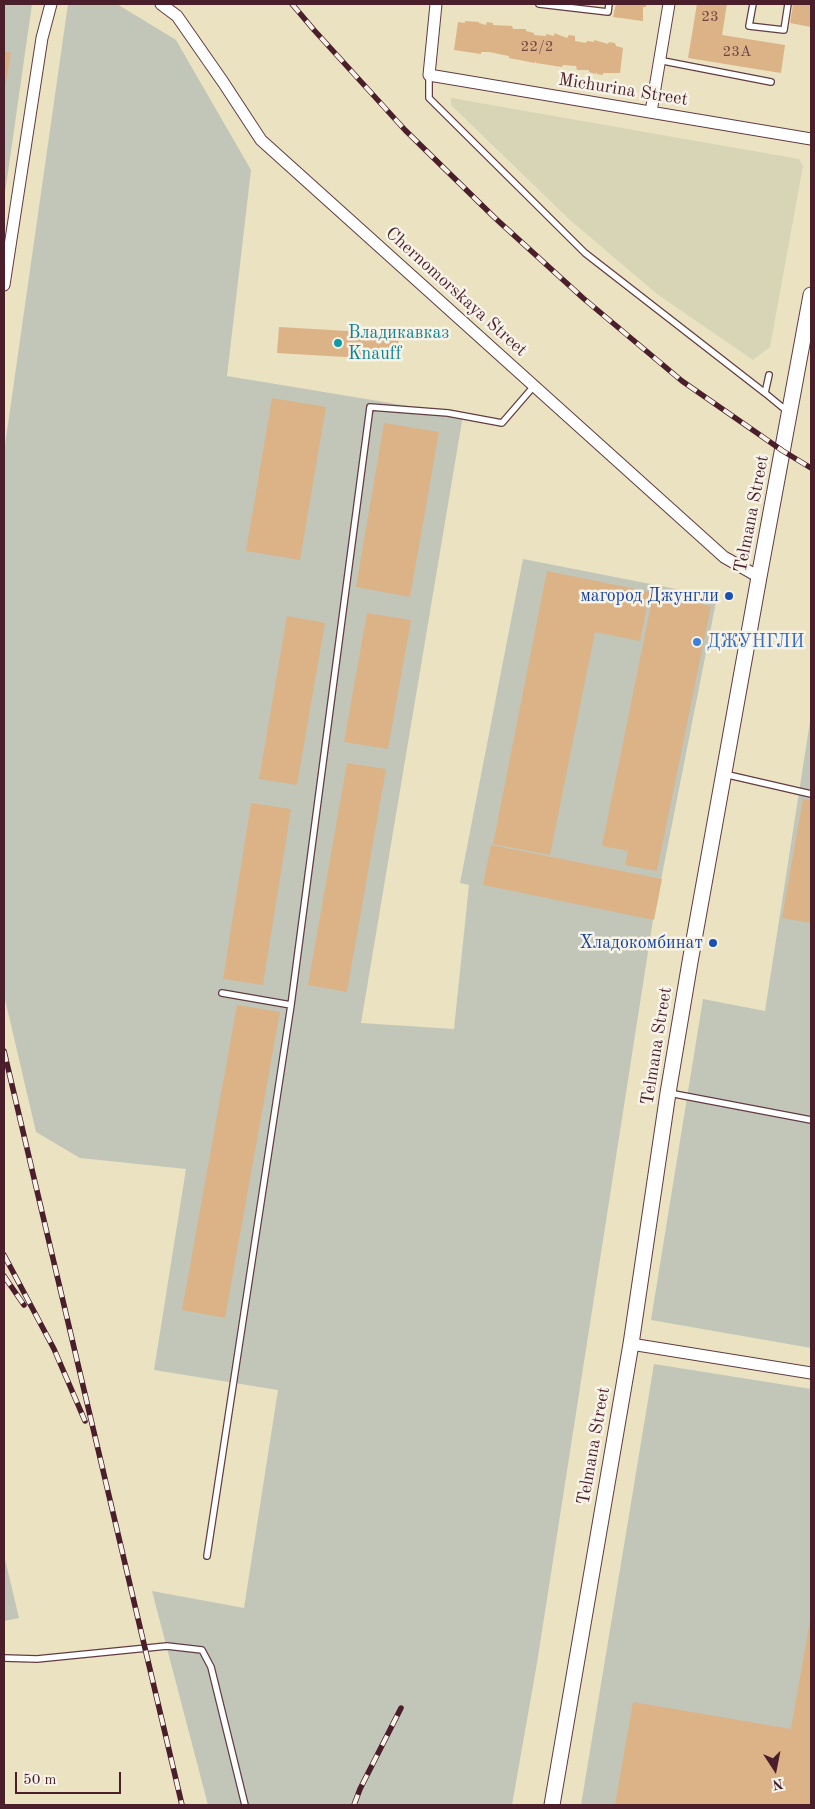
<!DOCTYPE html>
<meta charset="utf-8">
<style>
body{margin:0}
#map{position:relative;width:815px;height:1809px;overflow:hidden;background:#eae2c1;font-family:"Old Standard TT",serif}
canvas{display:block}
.frame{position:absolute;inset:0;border:5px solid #4a1f2b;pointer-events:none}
.north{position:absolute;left:750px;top:1744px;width:50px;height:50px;-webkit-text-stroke:4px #f7f3e8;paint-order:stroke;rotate:169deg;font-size:14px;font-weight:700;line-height:20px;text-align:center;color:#4a1f2b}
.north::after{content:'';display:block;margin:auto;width:18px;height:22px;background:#4a1f2b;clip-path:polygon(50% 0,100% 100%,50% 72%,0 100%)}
.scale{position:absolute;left:15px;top:1772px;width:106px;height:22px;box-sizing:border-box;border:2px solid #4a1f2b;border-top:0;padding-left:6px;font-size:15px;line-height:18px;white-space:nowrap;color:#4a1f2b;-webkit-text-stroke:4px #f7f3e8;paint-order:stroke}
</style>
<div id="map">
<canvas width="815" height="1809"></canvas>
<div class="frame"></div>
<div class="north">N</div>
<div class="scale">50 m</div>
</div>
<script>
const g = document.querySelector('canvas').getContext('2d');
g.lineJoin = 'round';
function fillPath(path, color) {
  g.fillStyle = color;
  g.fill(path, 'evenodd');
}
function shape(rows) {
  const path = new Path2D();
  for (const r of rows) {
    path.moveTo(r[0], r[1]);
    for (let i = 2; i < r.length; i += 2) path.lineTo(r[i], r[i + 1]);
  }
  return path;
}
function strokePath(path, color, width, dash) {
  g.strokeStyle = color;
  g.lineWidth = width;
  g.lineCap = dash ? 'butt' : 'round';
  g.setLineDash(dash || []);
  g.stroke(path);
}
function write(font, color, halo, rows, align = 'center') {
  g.font = font + ' "Old Standard TT",serif';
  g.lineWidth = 5;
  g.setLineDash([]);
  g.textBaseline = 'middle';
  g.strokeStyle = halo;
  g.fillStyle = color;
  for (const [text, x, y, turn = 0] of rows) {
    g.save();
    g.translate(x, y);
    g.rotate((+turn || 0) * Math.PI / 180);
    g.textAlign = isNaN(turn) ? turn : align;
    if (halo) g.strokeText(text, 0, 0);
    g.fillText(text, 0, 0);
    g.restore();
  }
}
fillPath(shape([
 [451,98,799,159,803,166,770,347,753,360,657,294,570,220,451,105]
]), '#d7d5b6');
fillPath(shape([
 [4,4,32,4,4,200],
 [68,4,117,4,176,40,251,170,227,376,463,415,361,1023,454,1029,469,885,460,883,523,559,717,597,653,920,537,1663,512,1805,208,1805,152,1591,244,1608,278,1390,154,1370,186,1169,80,1158,36,1132,4,995,4,452],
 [811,715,811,1348,651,1320,703,999,765,1011],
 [654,1364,811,1389,811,1805,581,1805],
 [4,1555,19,1618,4,1621]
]), '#c2c6b9');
fillPath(shape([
 [616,4,646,4,646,7,643,7,643,21,613,17],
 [697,4,727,4,722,35,785,45,781,73,688,58],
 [793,4,811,4,811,27,790,23],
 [465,21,479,22,479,23,486,25,487,22,493,23,493,25,512,26,513,29,526,29,526,31,534,33,534,35,546,36,546,34,554,36,554,33,567,38,569,35,575,36,575,41,586,43,587,41,594,42,594,40,608,44,609,42,615,43,616,46,623,48,620,73,603,73,603,75,597,74,596,71,596,74,589,72,589,70,577,70,576,66,563,65,562,67,536,63,536,61,535,63,509,58,509,56,489,52,481,52,481,54,454,50,458,22,465,23],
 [4,51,11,53,5,88,4,88],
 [279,327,399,334,397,360,277,353],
 [272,398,326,407,300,560,246,551],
 [384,423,439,432,410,597,356,587],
 [547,571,650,592,640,641,595,632,550,855,493,844],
 [653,595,711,606,657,871,625,865,628,851,602,846],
 [367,613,411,620,388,749,344,742],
 [287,616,325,623,297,785,259,779],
 [347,763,386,769,347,992,308,985],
 [803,799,811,800,811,923,782,918],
 [251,803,291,809,263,985,223,979],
 [491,845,662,879,654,920,483,885],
 [237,1005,280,1012,225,1318,182,1310],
 [810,1620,811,1805,615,1805,633,1702,791,1729]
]), '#dbb387');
const service = shape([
 [539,4,608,12,609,4],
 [753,4,749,26,784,30,788,4],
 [658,60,771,82],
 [429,75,429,98,585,253,765,393,769,375],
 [765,393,788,412],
 [724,774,811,794],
 [222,993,291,1005,370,407,448,413,502,423,534,386],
 [669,1093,811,1120],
 [207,1556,291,1005],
 [4,1658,37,1659,167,1646,202,1650,211,1667,245,1805]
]);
const minor = shape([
 [161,4,177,16,223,82,261,140,724,557,759,577],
 [436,4,429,75,811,139],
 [651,112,669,4],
 [4,285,42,38,51,4],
 [631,1344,811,1373]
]);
const tertiary = shape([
 [552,1805,631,1344,668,1093,690,962,759,577,811,295]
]);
strokePath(service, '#623c42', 8);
strokePath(minor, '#623c42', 13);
strokePath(tertiary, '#623c42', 17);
strokePath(service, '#fff', 5.5);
strokePath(minor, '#fff', 11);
strokePath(tertiary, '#fff', 15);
const rail = shape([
 [292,4,314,30,405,130,495,218,583,298,682,381,783,451,811,468],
 [4,1051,182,1805],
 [4,1255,54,1349,85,1421],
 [4,1276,24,1305],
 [354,1805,360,1789,401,1708]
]);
strokePath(rail, '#4a1f2b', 5.5);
strokePath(rail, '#f7f3e8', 4, [11]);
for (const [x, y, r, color] of [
 [338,343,5,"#0f9aa8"],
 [729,596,5,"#1a4fb4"],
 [697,642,5,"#3f7fe0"],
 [713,943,5,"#1a4fb4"]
]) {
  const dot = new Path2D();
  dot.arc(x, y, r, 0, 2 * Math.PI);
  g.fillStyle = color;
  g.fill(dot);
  strokePath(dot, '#f7f3e8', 2);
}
write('15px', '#6e4442', null, [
 ["23",710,17],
 ["22/2",537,47],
 ["23А",737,52]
]);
write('18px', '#4a1f2b', '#f7f3e8', [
 ["Michurina Street",623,90,9],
 ["Chernomorskaya Street",456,292,42],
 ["Telmana Street",752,514,-79],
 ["Telmana Street",657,1046,-81],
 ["Telmana Street",594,1446,-80]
]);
write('18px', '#0d838f', '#f7f3e8', [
 ["Владикавказ",348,333],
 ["Knauff",348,354]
], 'left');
write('18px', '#164399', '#f7f3e8', [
 ["магород Джунгли",719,596],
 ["Хладокомбинат",703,943]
], 'right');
write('18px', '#366cbe', '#f7f3e8', [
 ["ДЖУНГЛИ",707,642]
], 'left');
</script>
